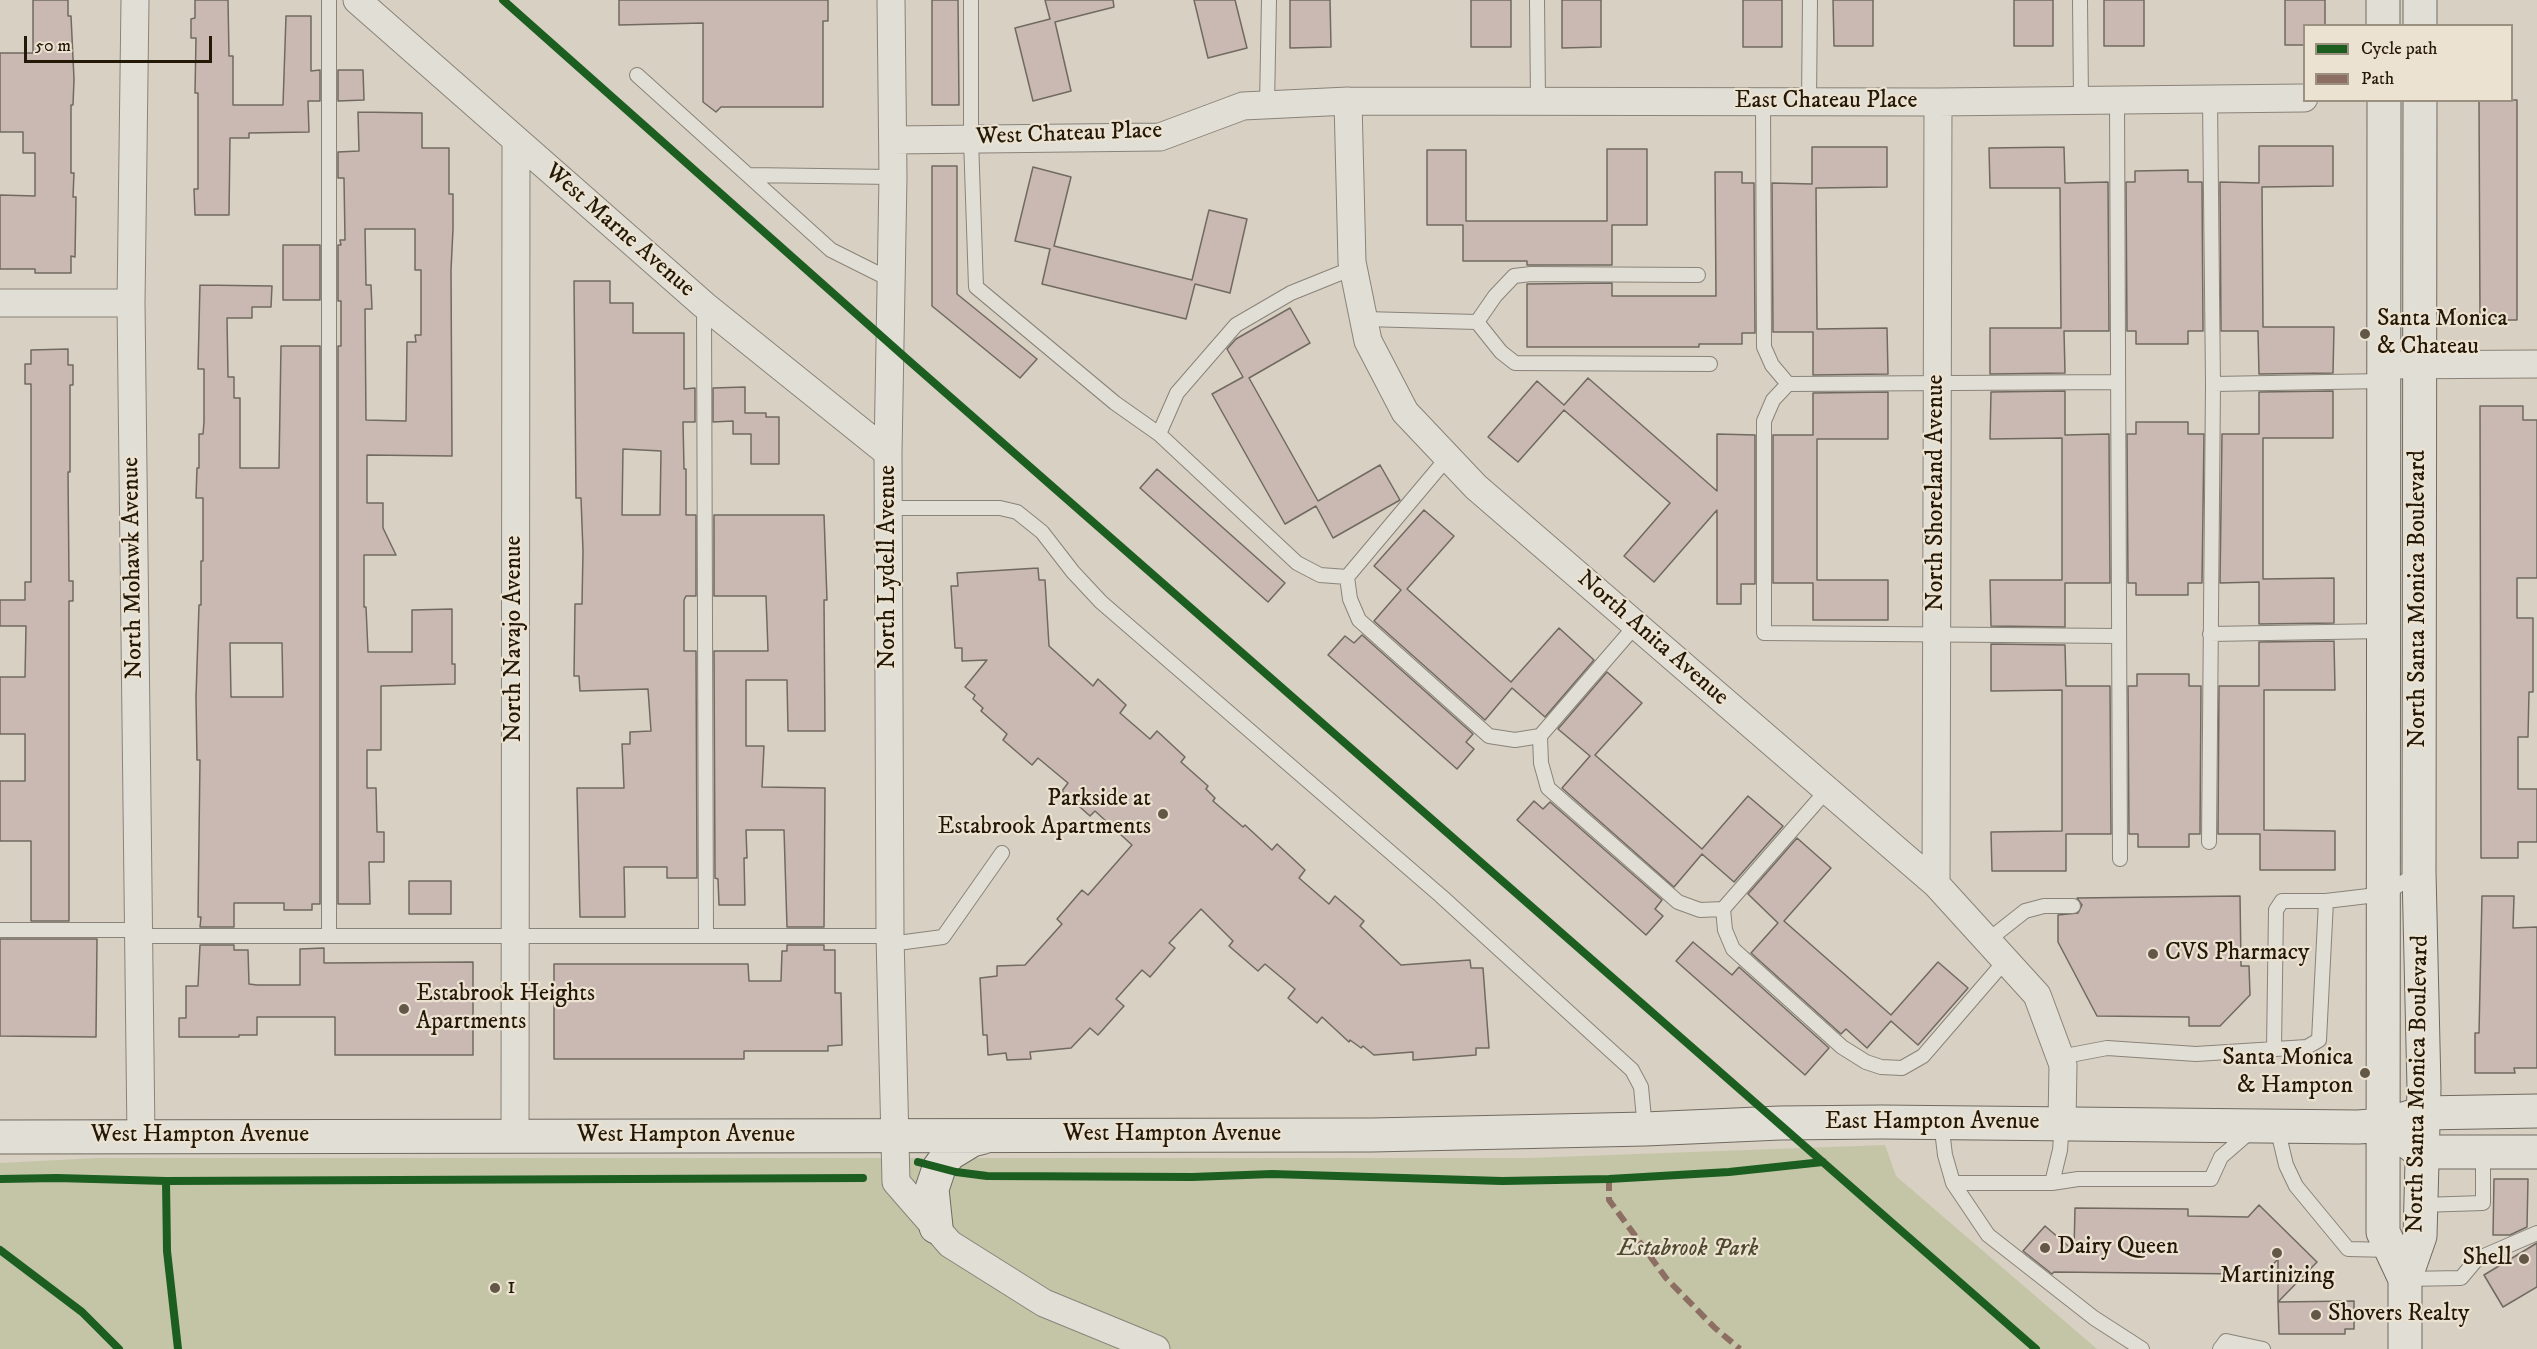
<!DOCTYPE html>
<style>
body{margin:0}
#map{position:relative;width:2537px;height:1349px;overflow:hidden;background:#d8d0c2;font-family:"IM FELL DW Pica",serif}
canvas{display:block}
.legend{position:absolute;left:2303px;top:24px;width:210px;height:78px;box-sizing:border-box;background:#ece2d1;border:2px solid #9c9180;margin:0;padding:8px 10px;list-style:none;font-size:18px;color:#241806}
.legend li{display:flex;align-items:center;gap:12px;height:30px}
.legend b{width:30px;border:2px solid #9c9180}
.scale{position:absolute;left:24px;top:36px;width:188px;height:27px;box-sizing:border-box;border:3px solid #241806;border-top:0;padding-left:8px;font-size:18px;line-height:21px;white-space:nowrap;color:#241806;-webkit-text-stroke:4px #ece2d1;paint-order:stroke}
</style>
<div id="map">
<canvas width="2537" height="1349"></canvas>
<ul class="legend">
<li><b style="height:8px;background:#1b5e20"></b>Cycle path</li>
<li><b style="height:8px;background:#8d6e63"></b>Path</li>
</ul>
<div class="scale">50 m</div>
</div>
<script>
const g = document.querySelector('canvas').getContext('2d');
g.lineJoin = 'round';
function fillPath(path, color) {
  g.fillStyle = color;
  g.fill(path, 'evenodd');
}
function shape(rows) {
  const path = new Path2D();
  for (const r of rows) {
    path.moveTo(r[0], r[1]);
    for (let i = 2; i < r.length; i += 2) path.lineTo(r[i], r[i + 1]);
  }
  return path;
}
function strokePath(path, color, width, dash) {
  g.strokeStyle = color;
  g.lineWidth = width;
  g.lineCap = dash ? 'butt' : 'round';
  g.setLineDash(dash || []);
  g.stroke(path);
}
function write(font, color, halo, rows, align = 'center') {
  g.font = font + ' "IM FELL DW Pica",serif';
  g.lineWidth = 4.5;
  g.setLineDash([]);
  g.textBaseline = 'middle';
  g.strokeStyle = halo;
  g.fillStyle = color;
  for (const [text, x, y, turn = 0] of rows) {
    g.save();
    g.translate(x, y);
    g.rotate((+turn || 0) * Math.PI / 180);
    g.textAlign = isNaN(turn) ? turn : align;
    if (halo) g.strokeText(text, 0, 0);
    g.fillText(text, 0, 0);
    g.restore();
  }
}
fillPath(shape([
 [1885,1145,1896,1176,2097,1349,0,1349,0,1163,98,1158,1528,1158]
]), '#c4c5a6');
const building = shape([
 [33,0,68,0,68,16,71,16,74,79,73,105,71,105,71,173,74,173,73,197,76,197,75,257,71,256,71,273,35,273,35,269,0,269,0,195,35,196,35,153,23,153,23,132,0,132,0,53,33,53,33,0],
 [195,0,228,0,229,56,233,56,233,105,283,105,286,16,311,16,311,71,320,70,320,101,308,101,309,132,249,133,249,138,230,138,229,215,195,215,194,189,198,189,198,93,195,93,196,38,191,38,191,19,195,18,195,0],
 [619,0,828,0,828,21,823,21,823,107,721,107,716,112,703,102,703,23,619,25,619,0],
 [932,0,958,0,959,105,932,105,932,0],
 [1045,0,1113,0,1114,7,1055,22,1071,91,1033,101,1015,28,1050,19,1045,0],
 [1194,0,1235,0,1247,48,1208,58,1194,0],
 [1290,0,1330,0,1331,47,1290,48,1290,0],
 [1471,0,1511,0,1511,47,1471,47,1471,0],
 [1562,0,1601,0,1601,47,1562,48,1562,0],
 [1743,0,1782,0,1782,47,1743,47,1743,0],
 [1833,0,1873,0,1873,46,1834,46,1833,0],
 [2014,0,2053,0,2053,46,2014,46,2014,0],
 [2104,0,2144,0,2144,46,2104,46,2104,0],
 [2285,0,2325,0,2325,26,2304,26,2304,45,2285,45,2285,0],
 [338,70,363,70,364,100,338,101,338,70],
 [2479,100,2517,100,2517,320,2480,320,2479,100],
 [358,112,422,113,422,148,449,148,449,194,453,194,453,229,451,270,452,456,367,455,367,503,383,503,383,528,396,555,364,555,364,607,366,607,368,652,412,652,412,610,452,609,452,664,455,664,455,684,381,686,381,750,367,750,367,788,376,788,377,832,384,832,384,862,369,862,370,904,338,904,338,346,341,346,341,301,338,301,338,245,341,245,340,240,345,240,344,178,338,178,338,152,359,151,358,112],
 [365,229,415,229,415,270,421,270,421,335,415,335,416,342,407,342,406,421,366,420,365,309,372,309,371,285,366,285,365,229],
 [2259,146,2333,146,2333,186,2262,187,2263,327,2334,327,2333,373,2259,374,2258,331,2221,331,2220,182,2259,183,2259,146],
 [1812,147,1887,147,1887,187,1816,188,1817,329,1887,328,1888,374,1813,375,1813,332,1773,332,1772,183,1812,184,1812,147],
 [2064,147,2065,183,2108,182,2109,331,2064,331,2065,373,1990,374,1990,328,2061,328,2060,188,1990,188,1989,148,2064,147],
 [1607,149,1647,149,1647,225,1612,225,1612,265,1527,265,1527,261,1463,261,1463,225,1427,225,1427,150,1466,150,1466,221,1607,221,1607,149],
 [932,166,957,166,957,294,1037,359,1020,378,932,306,932,166],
 [1033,167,1071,177,1054,246,1192,280,1209,210,1247,219,1230,293,1195,284,1186,319,1042,284,1050,249,1015,241,1033,167],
 [2188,170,2188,182,2202,182,2203,331,2188,331,2188,344,2136,344,2136,331,2127,331,2126,182,2135,182,2135,171,2188,170],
 [1715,172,1742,172,1742,183,1754,183,1755,333,1742,333,1742,344,1699,344,1699,347,1527,347,1527,284,1612,283,1612,296,1716,296,1715,172],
 [283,245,320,245,320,300,283,300,283,245],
 [574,281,610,281,610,303,633,303,633,333,684,333,684,389,695,388,695,422,683,422,684,469,686,469,686,515,696,515,696,596,686,596,684,600,684,651,696,651,697,878,667,878,667,867,624,867,625,917,580,917,577,788,624,788,622,744,630,744,630,732,651,731,648,689,580,691,579,676,574,676,575,604,582,604,583,551,581,498,576,498,574,281],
 [623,449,661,451,660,515,622,515,623,449],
 [200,285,272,286,271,307,252,307,252,318,227,318,228,377,234,377,234,398,240,398,240,468,279,468,281,346,320,346,320,904,312,904,312,910,284,910,284,903,234,903,234,927,200,927,201,917,198,917,200,760,197,760,196,697,199,605,201,605,201,561,203,561,203,498,196,498,197,468,199,468,199,434,203,434,204,422,204,369,198,369,200,285],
 [230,643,282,643,283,697,231,697,230,643],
 [1290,308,1310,343,1249,378,1318,501,1380,465,1400,500,1333,538,1316,506,1285,524,1212,394,1243,377,1227,349,1236,339,1290,308],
 [68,349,68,365,73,365,73,385,70,385,70,472,68,472,69,581,73,581,73,601,69,601,69,921,31,921,31,841,0,841,0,781,25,781,25,734,0,734,0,677,25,677,26,626,0,626,0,600,25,600,25,582,31,582,31,384,25,384,25,364,31,364,31,350,68,349],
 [1588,378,1717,491,1717,434,1755,435,1755,584,1741,584,1741,604,1717,604,1717,510,1654,582,1624,556,1670,503,1564,410,1518,462,1488,437,1537,381,1564,405,1588,378],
 [745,387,745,413,766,413,766,417,779,417,779,464,751,464,751,434,733,434,733,421,713,422,713,388,745,387],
 [2065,391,2065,435,2109,434,2110,583,2065,583,2065,627,1991,626,1990,580,2062,580,2062,438,1990,439,1991,392,2065,391],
 [2333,391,2333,438,2263,438,2263,579,2334,578,2334,623,2259,624,2259,582,2220,583,2222,434,2259,434,2259,392,2333,391],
 [1888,392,1888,439,1817,439,1817,580,1888,580,1888,620,1813,620,1813,583,1773,583,1773,435,1813,435,1813,393,1888,392],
 [2480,406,2523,406,2523,420,2537,420,2537,578,2517,578,2517,618,2533,618,2533,692,2529,692,2528,737,2518,737,2518,789,2537,789,2537,842,2518,842,2518,858,2481,858,2480,406],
 [2136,422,2188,422,2188,434,2204,434,2202,583,2188,583,2188,595,2136,595,2136,583,2128,583,2127,434,2136,434,2136,422],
 [1157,469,1285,583,1268,602,1140,488,1157,469],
 [1424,510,1454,536,1407,589,1511,682,1559,628,1594,660,1545,717,1512,688,1485,720,1374,621,1401,590,1374,566,1424,510],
 [714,515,824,515,827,600,824,600,825,731,788,731,787,680,746,680,746,746,764,746,762,787,825,788,824,927,787,927,784,830,746,830,747,858,744,858,745,905,719,905,718,879,715,878,714,651,768,651,766,596,714,596,714,515],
 [1038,568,1039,580,1045,580,1049,646,1093,686,1098,679,1126,705,1120,713,1150,739,1157,731,1185,757,1181,762,1208,786,1206,789,1215,798,1213,801,1243,827,1245,825,1272,850,1277,844,1305,870,1299,878,1329,904,1335,896,1364,921,1360,926,1401,965,1470,960,1471,968,1483,968,1489,1048,1476,1048,1476,1055,1413,1060,1413,1052,1374,1055,1363,1046,1361,1048,1350,1040,1349,1042,1322,1017,1317,1023,1288,998,1295,989,1265,964,1258,971,1229,946,1233,941,1201,909,1169,943,1175,948,1150,977,1142,970,1116,999,1124,1006,1098,1035,1090,1028,1071,1048,1030,1052,1031,1059,1007,1060,1006,1053,988,1055,987,1035,983,1035,980,978,997,976,997,966,1025,965,1062,924,1057,919,1082,890,1088,895,1132,845,1095,811,1090,816,1062,791,1068,783,1038,758,1032,765,1003,740,1007,734,981,711,983,708,973,699,975,695,965,687,987,660,962,661,962,648,955,648,951,586,958,586,957,573,1038,568],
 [1362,635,1473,734,1466,742,1474,749,1457,769,1328,655,1345,636,1354,643,1362,635],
 [2334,641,2335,690,2264,690,2264,830,2335,831,2335,870,2260,870,2260,834,2218,834,2219,686,2259,686,2259,642,2334,641],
 [1991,644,2065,645,2066,686,2110,686,2111,834,2066,834,2066,871,1992,871,1991,832,2062,831,2062,690,1991,691,1991,644],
 [1607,672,1642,703,1595,755,1702,849,1748,796,1783,826,1734,882,1702,854,1674,887,1562,788,1590,756,1558,729,1607,672],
 [2137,674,2189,674,2189,686,2201,686,2200,834,2189,834,2189,847,2138,847,2138,834,2129,834,2128,686,2137,686,2137,674],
 [1534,801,1543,809,1550,802,1662,900,1655,909,1663,916,1646,935,1517,820,1534,801],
 [1797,838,1831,868,1784,921,1891,1015,1938,962,1968,988,1918,1045,1891,1021,1867,1048,1846,1029,1841,1034,1751,953,1778,923,1748,894,1797,838],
 [409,881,451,881,451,914,409,914,409,881],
 [2240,896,2241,966,2249,966,2250,995,2220,1026,2189,1026,2189,1017,2097,1016,2058,942,2058,915,2078,913,2082,905,2077,898,2240,896],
 [2482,896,2514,896,2513,928,2537,927,2537,1068,2514,1068,2515,1073,2475,1073,2475,1033,2479,1033,2482,896],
 [0,939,97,939,96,1037,0,1036,0,939],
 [1693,942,1732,975,1739,967,1829,1048,1805,1075,1676,961,1693,942],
 [200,945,234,945,234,950,248,950,249,984,257,985,300,985,300,949,324,948,324,963,473,962,473,1055,335,1055,335,1017,257,1017,257,1035,239,1035,239,1037,179,1037,179,1018,186,1018,186,986,198,986,200,945],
 [787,945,824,945,824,950,835,950,835,993,841,993,842,1045,828,1046,828,1051,744,1051,744,1059,554,1059,554,964,748,964,749,981,781,981,782,951,787,951,787,945],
 [2494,1179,2528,1179,2527,1227,2510,1235,2493,1235,2494,1179],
 [2259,1205,2317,1262,2278,1302,2278,1259,2256,1283,2246,1274,2054,1272,2052,1274,2023,1251,2045,1226,2074,1251,2075,1208,2188,1209,2188,1216,2248,1217,2259,1205],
 [2537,1243,2537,1287,2503,1307,2484,1275,2537,1243],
 [2354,1301,2354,1329,2345,1329,2345,1334,2279,1334,2278,1302,2354,1301]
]);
fillPath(building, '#cab9b2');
strokePath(building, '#706a60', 1.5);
const lane = shape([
 [971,0,971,139,976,287,1115,403,1159,434,1297,563,1320,575,1347,577,1350,599,1359,620,1489,736,1515,740,1540,736,1541,763,1548,788,1678,902,1700,910,1723,909,1725,930,1733,949,1842,1047,1866,1062,1881,1067,1902,1068,1923,1056,2005,961],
 [1537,0,1538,101],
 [2080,0,2081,101],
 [637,75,831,250,891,280],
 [2117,100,2120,859],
 [1763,102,1764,347,1772,365,1788,384,1773,400,1764,421,1764,633,2119,636],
 [1809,102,1810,0],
 [1267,105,1269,0],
 [748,175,893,177],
 [704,306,706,936],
 [1364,319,1477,322,1501,352,1515,363,1710,364],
 [1477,322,1495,296,1514,276,1531,274,1698,275],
 [1788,384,2118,382],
 [2213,384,2384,381],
 [1159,434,1177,393,1236,325,1291,293,1353,268],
 [889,508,1000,508,1017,512,1042,532,1073,572,1101,602,1441,896,1632,1070,1641,1087,1645,1129],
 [1347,577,1448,457],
 [2210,634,2384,631],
 [1540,736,1636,625],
 [2209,842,2213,384,2210,99],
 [1723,909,1827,790],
 [0,930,139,930],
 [139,936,890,936],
 [329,936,329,0],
 [1987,941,2025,911,2044,906,2073,906],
 [890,944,943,937,1002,853],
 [2274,1049,2276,910,2282,901,2326,901],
 [2060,1057,2107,1048,2196,1054,2307,1047,2319,1040,2326,901,2385,894,2419,872],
 [1941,1122,1945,1155,1953,1183,2052,1183,2060,1150,2062,1123],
 [2277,1127,2286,1165,2296,1186,2348,1249,2391,1250],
 [1953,1183,1988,1235,2094,1318,2142,1349],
 [2052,1183,2078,1179,2211,1179,2221,1157,2251,1131],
 [2421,1205,2483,1203,2483,1152],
 [2405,1279,2461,1278,2477,1259,2537,1233],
 [2220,1349,2226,1341,2263,1349]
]);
const street = shape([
 [135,0,131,303,141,1137],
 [357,0,704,305,888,453],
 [891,0,893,177,888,453,890,936,896,1182,950,1244,1044,1303,1156,1349],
 [1348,101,1352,262,1368,341,1405,412,1476,487,1936,884,2037,995,2063,1065,2062,1123],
 [893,140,1160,137,1243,106,1348,101,1938,102,2304,98],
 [0,303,131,303],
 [2384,365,2537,364],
 [1936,884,1938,102],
 [515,1137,516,141]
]);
const secondary = shape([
 [2383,0,2383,26],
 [2420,0,2420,26],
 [2384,100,2383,1232,2405,1279],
 [0,1137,1372,1135,1645,1129,1780,1123,1882,1122,2358,1127,2384,1125,2423,1113,2537,1111],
 [2405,1140,2421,1152,2537,1152],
 [936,1227,932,1189,939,1168,949,1154,972,1140,984,1137],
 [2405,1349,2405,1279,2420,1236,2424,1088,2419,872,2420,100]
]);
strokePath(lane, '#898379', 16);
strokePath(street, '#898379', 29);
strokePath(secondary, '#706a60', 35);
strokePath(lane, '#e1ded6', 14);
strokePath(street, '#e1ded6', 27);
strokePath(secondary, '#e1ded6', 33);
strokePath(shape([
 [1609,1179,1609,1200,1666,1278,1715,1328,1740,1349]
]), '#8d6e63', 6, [12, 6]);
strokePath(shape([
 [503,0,907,359,2036,1349],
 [918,1162,956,1172,987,1176,1192,1177,1272,1174,1502,1181,1609,1179,1729,1172,1823,1162],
 [0,1179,57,1178,166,1181,863,1178],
 [166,1181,167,1251,178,1349],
 [0,1250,82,1312,119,1349]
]), '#1b5e20', 8);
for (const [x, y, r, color] of [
 [2365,334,6,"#635848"],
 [1163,814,6,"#635848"],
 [2153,954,6,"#635848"],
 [404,1009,6,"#635848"],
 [2365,1073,6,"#635848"],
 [2045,1248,6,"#635848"],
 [2277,1253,6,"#635848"],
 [2524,1259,6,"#635848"],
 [495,1288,6,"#635848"],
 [2316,1315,6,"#635848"]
]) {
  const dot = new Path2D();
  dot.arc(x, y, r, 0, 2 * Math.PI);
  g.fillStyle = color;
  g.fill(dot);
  strokePath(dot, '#ece2d1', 2);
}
write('24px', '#241806', '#ece2d1', [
 ["East Chateau Place",1826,102],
 ["West Chateau Place",1069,135,-2],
 ["West Marne Avenue",619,231,41],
 ["North Shoreland Avenue",1937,493,-90],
 ["North Lydell Avenue",889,567,-90],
 ["North Mohawk Avenue",134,568,-91],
 ["North Santa Monica Boulevard",2419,599,-90],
 ["North Navajo Avenue",515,639,-90],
 ["North Anita Avenue",1652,639,41],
 ["North Santa Monica Boulevard",2419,1084,-89],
 ["East Hampton Avenue",1932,1123],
 ["West Hampton Avenue",1172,1135],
 ["West Hampton Avenue",200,1136],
 ["West Hampton Avenue",686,1136]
]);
write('24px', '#241806', '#ece2d1', [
 ["Santa Monica",2377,320],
 ["& Chateau",2377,348],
 ["Parkside at",1151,800,"right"],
 ["Estabrook Apartments",1151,828,"right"],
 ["CVS Pharmacy",2165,954],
 ["Estabrook Heights",416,995],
 ["Apartments",416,1023],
 ["Santa Monica",2353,1059,"right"],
 ["& Hampton",2353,1087,"right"],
 ["Dairy Queen",2057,1248],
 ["Shell",2512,1259,"right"],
 ["Martinizing",2277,1277,"center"],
 ["1",507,1288],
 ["Shovers Realty",2328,1315]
], 'left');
write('italic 24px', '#4f492f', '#ece2d1', [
 ["Estabrook Park",1688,1250]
]);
</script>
